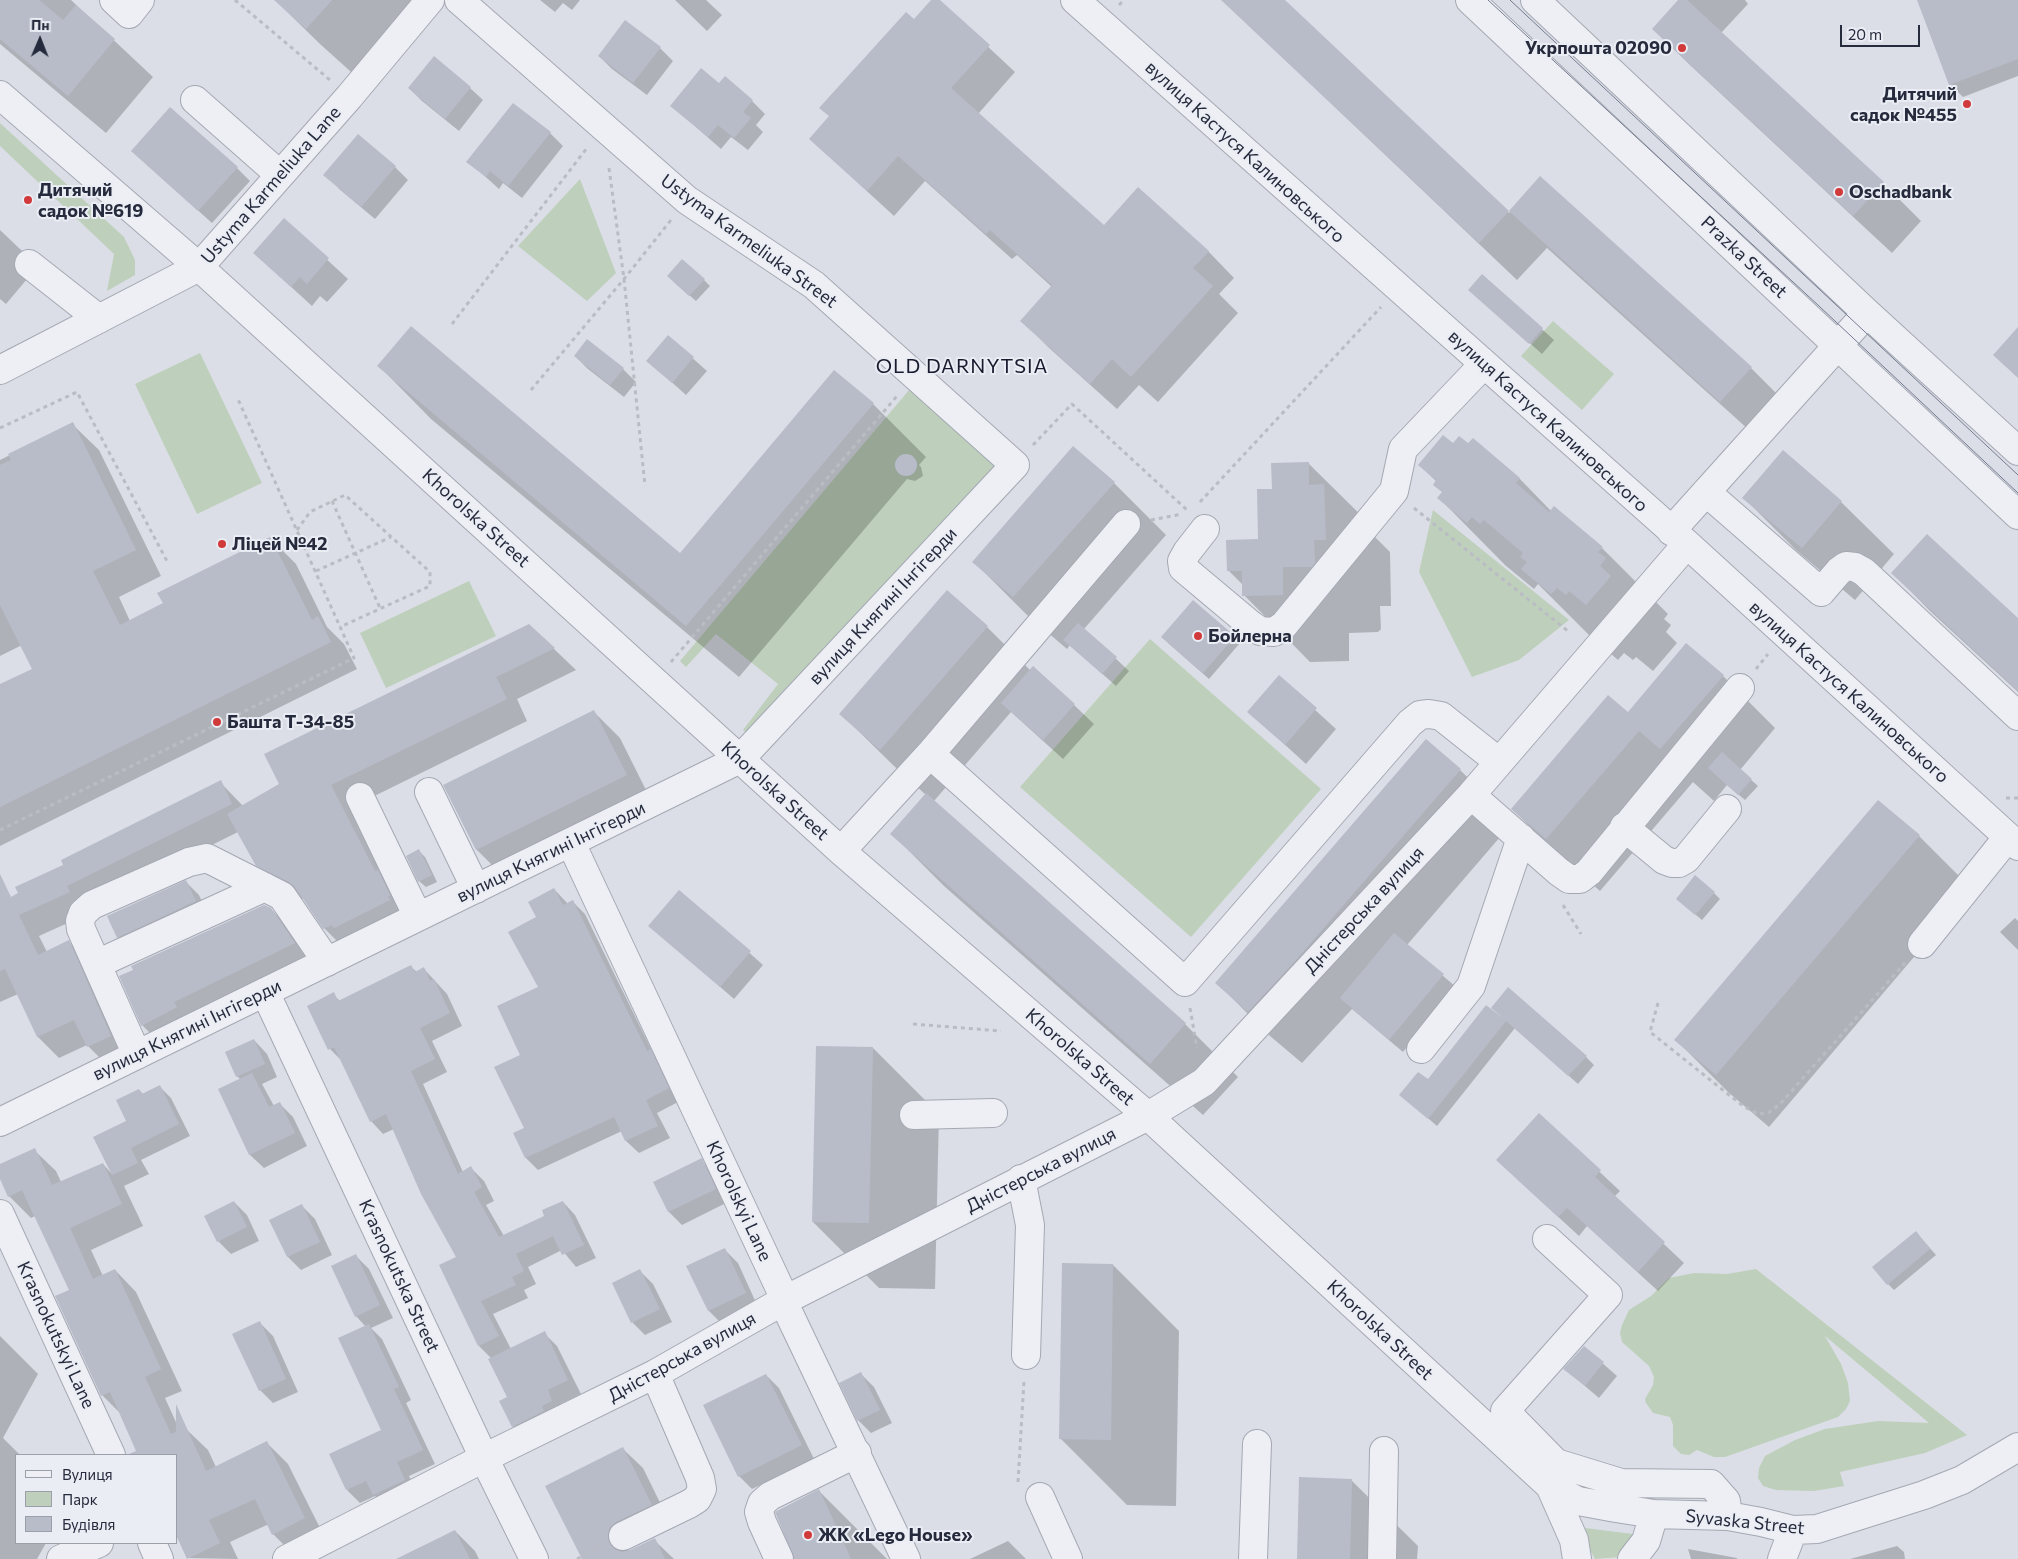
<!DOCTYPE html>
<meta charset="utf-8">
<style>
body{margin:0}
#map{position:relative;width:2018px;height:1559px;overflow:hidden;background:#dbdee6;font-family:Commissioner,sans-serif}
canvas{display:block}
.legend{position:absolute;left:15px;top:1454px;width:162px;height:90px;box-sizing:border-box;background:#eaedf4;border:1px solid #9b9faa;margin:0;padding:6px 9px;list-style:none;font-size:15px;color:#252a3c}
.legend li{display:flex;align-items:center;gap:10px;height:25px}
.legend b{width:25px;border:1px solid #9b9faa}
.north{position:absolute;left:15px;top:15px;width:50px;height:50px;-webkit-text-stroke:4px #eaedf4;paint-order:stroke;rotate:1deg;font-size:14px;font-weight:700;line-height:20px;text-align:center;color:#252a3c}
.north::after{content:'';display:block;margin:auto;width:18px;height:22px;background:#252a3c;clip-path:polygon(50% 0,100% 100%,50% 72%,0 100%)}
.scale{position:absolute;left:1840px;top:25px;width:80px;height:22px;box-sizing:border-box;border:2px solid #252a3c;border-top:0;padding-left:6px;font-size:15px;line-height:18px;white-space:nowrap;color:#252a3c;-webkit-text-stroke:4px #eaedf4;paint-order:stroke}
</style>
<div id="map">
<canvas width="2018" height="1559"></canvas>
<ul class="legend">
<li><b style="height:6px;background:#eeeff4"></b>Вулиця</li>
<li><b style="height:14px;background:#bed0bc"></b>Парк</li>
<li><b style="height:14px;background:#b8bcc9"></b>Будівля</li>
</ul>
<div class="north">Пн</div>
<div class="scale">20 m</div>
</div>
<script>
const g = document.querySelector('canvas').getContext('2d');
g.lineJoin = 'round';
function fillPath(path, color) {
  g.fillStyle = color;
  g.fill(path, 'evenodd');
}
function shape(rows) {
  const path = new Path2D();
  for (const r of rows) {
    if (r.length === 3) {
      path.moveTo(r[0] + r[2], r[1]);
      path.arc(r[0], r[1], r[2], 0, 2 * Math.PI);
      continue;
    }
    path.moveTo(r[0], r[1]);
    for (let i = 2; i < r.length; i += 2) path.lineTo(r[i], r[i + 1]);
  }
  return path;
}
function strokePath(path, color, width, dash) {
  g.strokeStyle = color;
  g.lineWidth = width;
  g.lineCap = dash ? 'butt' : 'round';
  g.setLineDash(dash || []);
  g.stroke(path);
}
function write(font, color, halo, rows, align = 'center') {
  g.font = font + ' Commissioner,sans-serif';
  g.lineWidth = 4;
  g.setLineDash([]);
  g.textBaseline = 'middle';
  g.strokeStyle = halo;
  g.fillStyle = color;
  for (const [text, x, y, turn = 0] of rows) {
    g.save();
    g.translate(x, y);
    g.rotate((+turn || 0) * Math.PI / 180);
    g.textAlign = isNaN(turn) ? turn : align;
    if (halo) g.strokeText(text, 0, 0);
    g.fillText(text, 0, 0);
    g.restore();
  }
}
fillPath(shape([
 [0,123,124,237,135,260,135,275,107,291,114,254,0,146],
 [580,179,616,273,587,301,518,246],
 [1553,321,1614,374,1582,410,1521,356],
 [200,353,262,483,197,514,135,384],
 [915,383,1001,463,752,737,743,730,778,684,716,634,686,667,680,661],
 [1433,510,1569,620,1519,660,1472,677,1419,572],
 [469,581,496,636,386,688,360,633],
 [1150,639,1321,789,1191,937,1020,787],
 [1756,1269,1967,1435,1925,1453,1840,1472,1844,1486,1814,1491,1776,1490,1763,1486,1758,1478,1759,1468,1765,1456,1795,1440,1825,1429,1878,1421,1929,1423,1825,1336,1841,1364,1848,1383,1850,1401,1846,1409,1838,1417,1725,1457,1714,1457,1697,1450,1689,1455,1681,1454,1673,1446,1673,1425,1670,1417,1653,1413,1646,1403,1645,1399,1653,1385,1654,1377,1649,1366,1622,1342,1620,1333,1622,1325,1629,1310,1651,1296,1669,1278,1694,1273,1727,1274],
 [1577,1527,1641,1535,1620,1557,1595,1559]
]), '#bed0bc');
fillPath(shape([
 [0,0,71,0,153,77,106,133,0,44],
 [275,0,433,0,360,80,320,44],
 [540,0,580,0,572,10,563,3,555,12],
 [675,0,706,0,722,15,707,31],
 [933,0,938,0,1015,72,978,114,1104,227,1208,251,1234,278,1219,294,1238,313,1158,402,1139,385,1117,409,1048,347,1022,320,1052,287,1017,255,1012,259,925,181,894,216,810,139],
 [1222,0,1283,0,1509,213,1541,178,1751,368,1789,406,1759,439,1547,248,1517,280],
 [1680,0,1745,0,1748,4,1721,33,1883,183,1921,221,1892,253,1691,66,1653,29],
 [1918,0,2018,0,2018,76,1963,97,1950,84],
 [625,21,660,48,673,61,647,95,612,69,599,56],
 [720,85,752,101,765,114,756,125,763,132,748,150,731,137,721,149,672,106],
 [409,88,470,88,483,100,459,131,422,101],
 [513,105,550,133,563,146,522,198,503,183,499,189,468,161],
 [146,164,237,168,250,181,212,223],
 [395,167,408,180,375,219,338,188],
 [284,220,348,279,327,302,320,296,312,306,254,253],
 [0,230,38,266,6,304,0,299],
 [1482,275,1554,340,1542,354,1470,290],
 [704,280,710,286,696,301,674,282],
 [669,337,707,371,686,395,648,361],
 [575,356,623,369,636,382,624,397,588,369],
 [379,366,680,554,835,372,873,404,926,457,919,465,921,467,923,476,915,481,907,479,739,677,431,419],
 [72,424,99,450,161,576,119,597,130,621,165,604,270,538,296,564,327,627,344,644,357,669,0,846,0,686,33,669,22,645,0,656,0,460],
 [1473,440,1520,479,1551,511,1602,548,1668,614,1664,619,1671,625,1666,632,1677,643,1653,671,1636,657,1633,660,1624,653,1618,660,1589,635,1538,584,1534,589,1505,565,1439,498,1443,493,1437,482,1419,465,1453,445,1468,445],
 [1308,463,1375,529,1375,537,1390,552,1391,606,1380,606,1381,629,1378,632,1349,633,1349,661,1310,662,1244,595,1243,585,1229,571,1259,541],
 [1114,483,1166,535,1084,629,1129,671,1116,686,1070,645,1067,649,1026,614,974,562],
 [1744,498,1841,502,1894,554,1855,600,1797,551],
 [1893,573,2018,620,2018,692,1930,611],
 [529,625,576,670,517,699,527,721,352,807,411,917,346,950,324,928,305,900,280,887,257,865,238,832,87,907,90,913,39,936,47,952,69,942,90,963,132,1057,109,1067,87,1045,59,1058,38,1037,18,994,0,1002,0,903,20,894,65,866,220,782,243,806,280,784],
 [987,627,1031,671,1074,705,1094,724,1063,759,1011,712,934,801,1185,1024,1238,1077,1203,1115,944,886,892,834,926,795,894,766,841,714],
 [1234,637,1240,643,1209,679,1168,643],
 [1723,676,1775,728,1740,770,1758,786,1745,800,1727,785,1714,801,1693,782,1600,891,1565,861,1512,809,1628,714],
 [1279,677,1336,729,1306,764,1249,712],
 [594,712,620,738,652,802,503,876,477,850,445,786],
 [1460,770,1513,822,1407,945,1456,987,1403,1052,1352,1009,1302,1063,1270,1036,1217,983],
 [1919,836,1972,889,1769,1127,1728,1092,1676,1040],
 [419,851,425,857,437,882,426,887,419,881],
 [186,882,199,895,208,915,131,950,118,937],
 [554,889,568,904,573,902,585,914,654,1055,663,1063,680,1101,657,1113,670,1138,639,1153,626,1141,622,1131,538,1170,526,1158,521,1055,540,988,538,918],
 [680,891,763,965,734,999,650,926],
 [1714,893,1720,899,1702,920,1684,905],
 [271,909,288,927,311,960,159,1042,142,1025],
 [2015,918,2018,921,2018,950,2000,932],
 [411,967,417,972,424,969,436,982,447,994,462,1026,432,1041,447,1072,423,1084,463,1172,471,1168,484,1181,494,1201,486,1205,504,1236,546,1216,563,1202,575,1215,596,1258,576,1267,562,1250,528,1267,536,1284,524,1290,528,1298,493,1314,511,1349,544,1333,557,1346,581,1394,560,1404,565,1414,526,1439,513,1426,508,1397,491,1358,479,1346,441,1265,457,1258,394,1129,383,1134,371,1121,342,1061,330,1049,333,994,340,1001],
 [1503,1018,1586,1057,1594,1065,1578,1084,1515,1028,1437,1126,1401,1095,1428,1081],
 [254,1040,267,1054,277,1077,262,1084,274,1106,280,1104,293,1117,307,1146,264,1168,250,1155,220,1090,241,1080,237,1076],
 [873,1048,939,1114,935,1289,879,1288,813,1222],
 [159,1086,171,1098,190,1136,141,1160,149,1174,124,1186,143,1226,91,1250,103,1276,115,1270,136,1292,182,1391,165,1398,180,1431,186,1429,208,1450,216,1467,266,1442,288,1464,326,1540,295,1556,273,1534,269,1524,230,1542,238,1559,188,1558,176,1455,139,1455,121,1414,102,1395,70,1291,35,1216,31,1218,9,1196,0,1176,0,1166,34,1150,56,1171,61,1182,103,1164,112,1174,139,1090,143,1094],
 [1539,1115,1620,1191,1614,1197,1684,1263,1658,1291,1587,1226,1579,1236,1517,1179],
 [701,1160,714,1173,728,1202,682,1225,669,1212,655,1183],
 [234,1202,247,1215,259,1241,231,1254,218,1241],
 [302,1206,315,1219,332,1255,301,1270,288,1257,271,1221],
 [1922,1239,1936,1255,1894,1290,1888,1284],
 [725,1250,738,1263,758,1307,722,1324,709,1311],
 [356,1256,369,1269,393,1318,371,1328,382,1339,411,1400,406,1403,435,1464,409,1476,417,1493,387,1508,375,1496,360,1503,347,1490,383,1430,366,1327,356,1316],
 [1113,1265,1179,1331,1176,1506,1127,1505,1061,1439],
 [640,1271,653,1284,672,1322,645,1335,632,1322],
 [260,1323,273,1336,298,1392,273,1403,260,1390],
 [0,1336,38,1374,3,1438,20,1455,16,1455,16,1543,46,1543,37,1559,0,1559],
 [1584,1347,1617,1376,1599,1398,1565,1369],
 [861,1374,874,1387,892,1423,871,1433,858,1420],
 [766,1375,779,1388,814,1459,752,1489,739,1476],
 [623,1449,643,1468,671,1525,630,1547,628,1553,654,1540,674,1559,590,1559],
 [1351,1480,1418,1546,1417,1559,1298,1559],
 [819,1491,887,1559,795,1559],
 [455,1531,475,1551,479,1559,398,1559],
 [1008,1541,1026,1559,970,1559],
 [1897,1546,1904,1552,1905,1559,1850,1559],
 [1688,1549,1737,1558,1737,1559,1691,1559]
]), '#0003');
fillPath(shape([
 [0,0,39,0,63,20,76,5,115,39,68,96,0,39],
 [274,0,332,0,306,29],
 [931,0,940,0,990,45,951,88,1104,225,1138,187,1209,251,1193,268,1213,286,1131,377,1112,359,1090,384,1020,321,1052,285,990,230,986,234,898,156,867,191,809,139,829,116,819,108,906,12,914,19],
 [1221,0,1285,0,1509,211,1479,243],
 [1678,0,1687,0,1884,182,1853,216,1652,29],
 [1917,0,2018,0,2018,59,1949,85],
 [625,20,661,47,633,83,598,56],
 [434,56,471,87,445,119,408,88],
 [701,68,719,83,725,76,753,100,743,112,751,118,734,138,718,125,708,137,670,106],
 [513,103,551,132,508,186,490,171,486,177,466,162],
 [170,107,238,167,198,211,131,151],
 [358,134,396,166,361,207,323,175],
 [1540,176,1752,367,1720,402,1509,211],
 [284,218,329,258,307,284,300,277,291,287,253,253],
 [682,259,705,279,689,296,667,276],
 [1482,274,1543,328,1529,344,1468,290],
 [411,326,680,553,834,370,874,403,686,626,377,366],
 [2018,327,2018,378,1993,355],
 [668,335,694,357,672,383,646,361],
 [587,339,624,368,610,385,574,356],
 [73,422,136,550,93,571,120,625,163,603,157,593,270,537,312,620,318,616,331,642,0,807,0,684,32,669,0,605,0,465,11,460,8,454],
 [1443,435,1453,443,1459,436,1468,443,1473,438,1520,478,1516,483,1549,512,1554,506,1603,547,1598,552,1606,558,1600,566,1611,576,1586,605,1569,591,1566,595,1557,588,1551,594,1521,569,1527,562,1520,557,1523,553,1484,520,1480,524,1472,517,1467,523,1437,498,1442,492,1433,485,1436,480,1418,465],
 [1073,446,1115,482,1013,597,972,562],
 [1783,450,1842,501,1802,548,1742,498],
 [906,465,11],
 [1309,462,1309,485,1324,484,1326,540,1314,540,1315,563,1312,567,1283,567,1283,595,1242,596,1242,571,1227,571,1226,540,1258,539,1257,489,1272,489,1271,463],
 [1927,534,2018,618,2018,691,1891,573],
 [947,590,988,626,880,750,839,714],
 [1193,600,1235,636,1203,673,1161,637],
 [1078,623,1117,657,1102,674,1063,640],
 [529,624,555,648,496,677,507,699,331,785,375,871,378,870,390,895,388,897,390,900,334,928,332,925,323,929,295,887,289,882,256,866,227,814,279,784,264,754],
 [1686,643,1724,675,1660,749,1639,731,1546,839,1511,809,1608,695,1628,712],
 [1033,666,1075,704,1043,740,1001,703],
 [1279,675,1317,708,1285,745,1247,712],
 [594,710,627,775,476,850,443,785],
 [1426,739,1461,769,1296,960,1248,1012,1215,983],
 [1722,752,1752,779,1738,795,1708,768],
 [221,780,232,804,67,886,70,892,19,915,38,955,69,940,111,1036,87,1047,74,1020,37,1037,5,969,0,971,0,874,11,897,18,893,15,887,63,865,61,860],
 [926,793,1186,1023,1150,1064,890,834],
 [1878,800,1920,835,1716,1075,1674,1040],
 [419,849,432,875,418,882,406,856],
 [1695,875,1715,892,1695,915,1676,899],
 [186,880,196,901,117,938,107,916],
 [554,888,563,905,573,900,647,1051,651,1049,669,1088,646,1100,658,1126,625,1141,614,1117,525,1158,513,1133,524,1128,494,1067,520,1055,497,1006,538,987,508,932,536,917,528,902],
 [679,890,751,951,720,987,648,926],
 [264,905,271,908,295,943,174,1002,177,1007,141,1026,119,976,133,970,131,966],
 [1394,933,1444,974,1389,1040,1340,998],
 [411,965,415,972,424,967,430,981,434,979,450,1013,420,1028,435,1059,411,1071,458,1174,471,1166,482,1187,474,1192,499,1237,544,1216,542,1210,563,1201,584,1245,562,1255,553,1236,516,1254,524,1271,512,1277,516,1285,481,1301,499,1336,478,1346,439,1265,456,1257,421,1194,386,1114,370,1122,334,1047,328,1050,307,1006,334,992,338,1001],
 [1508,987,1587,1056,1568,1076,1506,1021,1428,1119,1399,1095,1418,1072,1428,1079,1486,1005,1504,1019,1491,1008],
 [254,1039,265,1064,236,1077,225,1052],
 [816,1046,873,1047,869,1223,812,1222],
 [252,1073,269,1107,280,1102,295,1133,249,1155,218,1089],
 [160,1085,179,1124,131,1148,138,1163,112,1175,93,1137,126,1121,116,1100,139,1089,142,1094],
 [1539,1113,1601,1170,1595,1177,1665,1242,1638,1272,1567,1208,1558,1217,1496,1160],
 [35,1148,52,1185,103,1163,122,1204,70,1228,93,1279,115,1269,161,1369,145,1377,171,1434,176,1432,176,1404,206,1471,267,1441,305,1518,272,1535,255,1499,209,1520,220,1543,187,1559,176,1535,176,1455,127,1455,136,1451,110,1392,101,1396,55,1296,69,1290,22,1190,8,1197,0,1179,0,1164],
 [702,1158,716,1189,668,1212,653,1182],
 [234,1201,247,1227,217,1242,204,1216],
 [302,1204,320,1242,287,1257,269,1220],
 [1916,1231,1930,1249,1887,1285,1872,1267],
 [725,1248,746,1293,708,1311,686,1266],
 [356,1254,380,1305,355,1317,331,1266],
 [1062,1263,1113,1264,1111,1440,1059,1439],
 [640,1269,660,1309,631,1323,612,1283],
 [260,1321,286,1379,259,1391,232,1334],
 [369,1324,399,1387,394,1389,423,1450,397,1462,405,1480,373,1495,366,1481,346,1490,329,1454,381,1430,338,1338],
 [545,1331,568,1380,548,1390,552,1401,542,1406,544,1411,512,1427,499,1401,507,1397,488,1359],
 [1584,1346,1604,1362,1585,1386,1563,1369],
 [861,1372,880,1410,857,1421,839,1383],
 [766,1374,802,1445,738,1477,703,1405],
 [623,1447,652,1505,616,1522,610,1527,608,1534,609,1542,614,1549,622,1552,630,1550,655,1538,665,1559,582,1559,545,1486],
 [1299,1477,1352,1479,1350,1559,1297,1559],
 [819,1489,851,1559,794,1559,775,1512],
 [455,1530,470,1559,396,1559]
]), '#b8bcc9');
const minor = shape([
 [114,0,129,14,140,0],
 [1075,0,1687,544,2018,846],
 [1470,0,2018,515],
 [1535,0,1867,313,2018,451],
 [0,95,199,267,841,851,1148,1116,1550,1486,1578,1501,1616,1508,1654,1514,1728,1516,1761,1522,1793,1530,1817,1529,1924,1495,1962,1480,2018,1447],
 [195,100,280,175],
 [29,264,99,319],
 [0,370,199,267,349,97,430,0],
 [1706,492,1821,592,1839,571,1846,566,1855,567,1864,572,2018,716],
 [1205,529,1187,552,1182,561,1183,568,1251,625,1260,631,1274,632,1284,625,1394,491,1403,449,1484,364],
 [1671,531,1867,313],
 [930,754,1185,982,1410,723,1420,715,1429,714,1441,716,1499,762],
 [429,792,476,889],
 [1471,795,1559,872,1569,879,1580,879,1589,872,1740,688],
 [360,797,418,917],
 [1624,827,1664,860,1672,863,1679,863,1686,859,1727,809],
 [571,843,782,1293,783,1301,906,1559],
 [841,851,930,754,1126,524],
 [1922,944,2008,837],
 [97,964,265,887],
 [265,992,484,1458,534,1559],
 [1421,1049,1471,986,1521,838],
 [137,1055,81,929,80,921,83,913,92,905,189,862,207,858,282,896,327,962],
 [914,1115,993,1113],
 [0,1122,740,759,1015,465,814,285,687,200,459,0],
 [1021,1179,1030,1225,1026,1355],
 [0,1214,111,1455],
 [1547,1239,1608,1295,1505,1411,1556,1463,1621,1483,1711,1484,1726,1501,1728,1516],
 [1550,1486,1574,1540,1577,1559],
 [1040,1497,1068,1559],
 [623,1536,689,1504,697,1499,702,1489,700,1478,655,1374],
 [152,1543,159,1559],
 [61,1559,99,1543],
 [287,1559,484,1458,655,1374,783,1301,1148,1116,1204,1082,1471,795,1687,544],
 [779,1559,762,1522,759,1512,762,1503,770,1496,857,1453],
 [1253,1559,1257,1444],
 [1382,1559,1384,1451],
 [1632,1559,1646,1541,1654,1514],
 [1782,1559,1793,1530]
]);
strokePath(minor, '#a4a8b3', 30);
strokePath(shape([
 [235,0,330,80],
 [1119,5,1124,0],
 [609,168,624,279,645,486],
 [452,324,587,148],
 [531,390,624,279,671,220],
 [0,428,77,392,168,563],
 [1033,445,1072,404,1187,510],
 [332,501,380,608],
 [1200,502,1381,307],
 [1414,508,1569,632],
 [1151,520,1182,514],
 [297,530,310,512,345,495,430,572,430,586,340,627],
 [316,571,391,537],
 [671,662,897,396],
 [1756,669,1768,654],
 [2006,798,2018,798],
 [0,830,354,658,237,397],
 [1563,905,1581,934],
 [1658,1003,1650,1032,1743,1106,1758,1114,1768,1113,1780,1104,1905,963],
 [1190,1008,1197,1048],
 [913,1024,1001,1031],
 [1018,1482,1024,1381],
 [577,1559,600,1547]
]), '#babcc4', 3, [4, 4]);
strokePath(minor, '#eeeff4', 28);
strokePath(shape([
 [1488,0,1819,306,2018,493],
 [1510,0,2018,475]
]), '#747b90', 1);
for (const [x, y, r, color] of [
 [1682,48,5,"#d13a3b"],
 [1967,104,5,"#d13a3b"],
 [1839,192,5,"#d13a3b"],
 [28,200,5,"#d13a3b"],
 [222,544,5,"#d13a3b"],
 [1198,636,5,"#d13a3b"],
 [217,722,5,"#d13a3b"],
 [808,1535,5,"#d13a3b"]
]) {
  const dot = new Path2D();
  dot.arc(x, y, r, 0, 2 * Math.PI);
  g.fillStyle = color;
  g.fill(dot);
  strokePath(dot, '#eaedf4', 2);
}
write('bold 18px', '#252a3c', '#eaedf4', [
 ["Укрпошта 02090",1672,48,"right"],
 ["Дитячий",1957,94,"right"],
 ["садок №455",1957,115,"right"],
 ["Дитячий",38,190],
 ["садок №619",38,211],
 ["Oschadbank",1849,192],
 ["Ліцей №42",232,544],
 ["Бойлерна",1208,636],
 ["Башта Т-34-85",227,722],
 ["ЖК «Lego House»",818,1535]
], 'left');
write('18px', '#252a3c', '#eaedf4', [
 ["вулиця Кастуся Калиновського",1245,152,42],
 ["Ustyma Karmeliuka Lane",271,185,-49],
 ["Ustyma Karmeliuka Street",749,241,36],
 ["Prazka Street",1744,257,43],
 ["вулиця Кастуся Калиновського",1548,421,42],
 ["Khorolska Street",476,518,42],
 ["вулиця Княгині Інгігерди",883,606,-47],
 ["вулиця Кастуся Калиновського",1849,692,42],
 ["Khorolska Street",775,791,42],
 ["вулиця Княгині Інгігерди",551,852,-26],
 ["Дністерська вулиця",1364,910,-47],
 ["вулиця Княгині Інгігерди",187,1030,-26],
 ["Khorolska Street",1080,1057,41],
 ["Дністерська вулиця",1041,1170,-27],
 ["Khorolskyi Lane",739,1201,65],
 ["Krasnokutska Street",399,1276,65],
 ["Khorolska Street",1380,1330,43],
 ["Krasnokutskyi Lane",56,1335,65],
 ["Дністерська вулиця",682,1357,-29],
 ["Syvaska Street",1745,1522,6]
]);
g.letterSpacing = '1px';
write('20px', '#171b2d', '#eaedf4', [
 ["OLD DARNYTSIA",962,366]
]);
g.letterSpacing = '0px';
</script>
